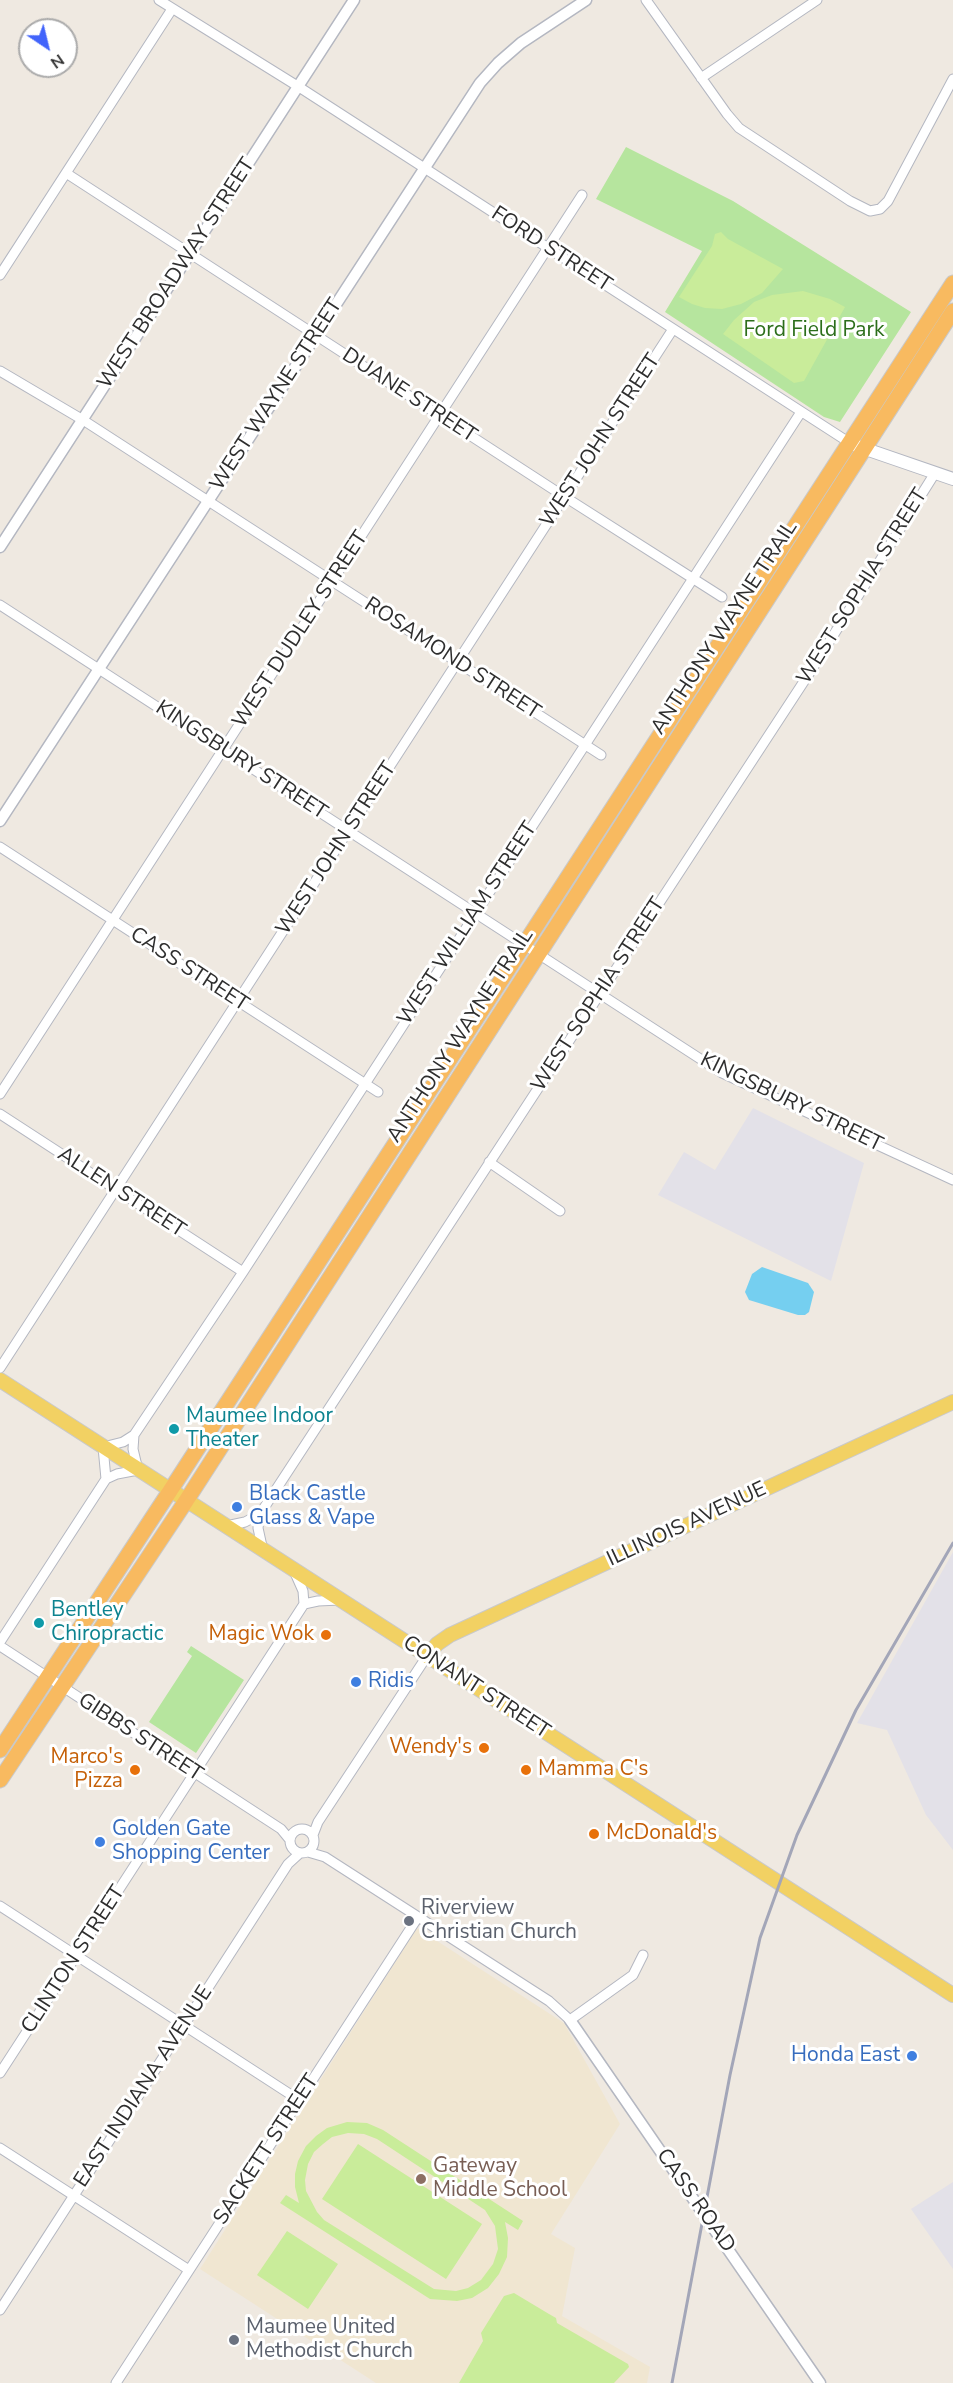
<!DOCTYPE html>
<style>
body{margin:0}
#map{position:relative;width:953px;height:2383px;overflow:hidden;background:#efe9e1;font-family:"Nunito Sans",sans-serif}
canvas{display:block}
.north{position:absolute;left:18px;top:18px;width:60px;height:60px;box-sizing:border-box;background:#fff;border:2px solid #ababab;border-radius:50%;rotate:145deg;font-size:16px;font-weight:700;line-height:24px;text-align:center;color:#2e2e2e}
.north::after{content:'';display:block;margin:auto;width:21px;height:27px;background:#4264fb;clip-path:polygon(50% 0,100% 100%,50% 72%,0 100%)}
</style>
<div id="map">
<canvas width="953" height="2383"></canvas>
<div class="north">N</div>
</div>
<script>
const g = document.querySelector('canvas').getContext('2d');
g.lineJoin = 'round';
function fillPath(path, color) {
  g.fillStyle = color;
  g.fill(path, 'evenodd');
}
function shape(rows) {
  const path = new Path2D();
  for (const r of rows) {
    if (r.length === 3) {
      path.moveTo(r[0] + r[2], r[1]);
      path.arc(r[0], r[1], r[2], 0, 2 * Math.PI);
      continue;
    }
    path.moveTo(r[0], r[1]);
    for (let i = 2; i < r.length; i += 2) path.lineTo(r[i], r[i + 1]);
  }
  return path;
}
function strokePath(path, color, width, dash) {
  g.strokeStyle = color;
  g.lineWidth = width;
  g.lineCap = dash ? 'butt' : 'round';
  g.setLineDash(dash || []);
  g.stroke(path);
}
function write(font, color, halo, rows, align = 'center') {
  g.font = font + ' "Nunito Sans",sans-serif';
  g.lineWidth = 6;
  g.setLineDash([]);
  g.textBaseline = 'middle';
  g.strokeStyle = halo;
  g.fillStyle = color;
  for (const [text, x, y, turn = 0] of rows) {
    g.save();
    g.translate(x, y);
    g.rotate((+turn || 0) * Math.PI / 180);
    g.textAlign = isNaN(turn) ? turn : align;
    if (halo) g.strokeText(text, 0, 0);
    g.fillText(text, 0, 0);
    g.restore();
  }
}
fillPath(shape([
 [753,1108,864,1163,831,1281,658,1195,684,1152,715,1170],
 [953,1552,953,1850,926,1815,887,1730,857,1723],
 [953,2182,953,2269,911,2209]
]), '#e3e1e8');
fillPath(shape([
 [417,1928,564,2023,620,2124,551,2234,575,2248,562,2316,650,2367,647,2383,376,2383,200,2269]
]), '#f0e6d1');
fillPath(shape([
 [626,147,733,201,911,312,840,422,824,417,665,312,702,251,596,199],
 [191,1646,244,1680,196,1753,149,1722,192,1656,187,1652]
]), '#b6e59e');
fillPath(shape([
 [721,232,728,239,783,269,762,293,741,304,722,309,705,308,692,304,679,297,712,246,715,234],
 [803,291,830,299,845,307,804,381,794,383,723,334,734,320,754,302,772,295],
 [347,2122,367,2123,383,2130,523,2221,518,2230,505,2222,508,2238,507,2257,499,2274,488,2288,472,2298,457,2301,430,2299,280,2203,286,2195,299,2203,295,2187,295,2174,298,2161,306,2146,316,2136,327,2128],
 [348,2133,364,2134,377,2139,485,2210,495,2226,498,2249,493,2264,481,2280,468,2288,456,2291,434,2289,324,2220,317,2212,306,2191,305,2180,308,2164,314,2152,323,2144,332,2137],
 [358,2144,482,2224,446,2279,322,2199],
 [287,2231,338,2264,308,2309,257,2275],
 [514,2293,549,2314,556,2318,557,2323,628,2364,629,2367,614,2383,459,2383,483,2341,481,2333,504,2296]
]), '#c9ec9a');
fillPath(shape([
 [762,1267,808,1283,814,1292,809,1312,805,1315,798,1315,749,1300,745,1292,752,1274]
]), '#75cff0');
const minor = shape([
 [159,0,299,87,850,443],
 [646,0,727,114,739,128,850,201,870,211,880,209,888,201,953,79],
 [701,78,817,0],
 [66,173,565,497,722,597],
 [0,275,172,9],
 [0,371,83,420,601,755],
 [0,605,722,1073,953,1180],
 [0,847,378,1092],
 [0,1094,582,195],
 [0,1114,243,1272],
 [489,1162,560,1211],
 [0,1368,673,329],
 [106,1479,117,1474,138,1470,133,1449,134,1435],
 [226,1526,245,1522,260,1514],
 [263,1551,258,1528,260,1514,814,666,935,473],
 [304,1604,318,1601,340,1600],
 [0,1642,106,1479,103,1447,123,1442,134,1435,243,1272,801,412],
 [0,1646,281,1829,290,1840],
 [302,1841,12],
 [313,1835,318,1822,427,1656],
 [308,1852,325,1857,549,2001,570,2020,633,1975,643,1955],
 [0,1906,299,2100],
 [0,2073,304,1604,303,1591,295,1573],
 [0,2148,189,2270],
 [0,2310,288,1864,300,1853],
 [116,2383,418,1917]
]);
const tertiary = shape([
 [0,547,354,0],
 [0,821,480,83,498,63,521,43,586,0],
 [570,2020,820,2383]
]);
const secondary = shape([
 [857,446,953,479]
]);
const primary = shape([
 [0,1380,953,1995],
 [427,1656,437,1644,450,1635,953,1402]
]);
const trunk = shape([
 [0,1750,170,1491,953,283],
 [0,1780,186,1501,953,311]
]);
strokePath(minor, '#b4b7c1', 11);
strokePath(tertiary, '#b4b7c1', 13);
strokePath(secondary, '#b4b7c1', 14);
strokePath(primary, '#c9c9c9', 16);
strokePath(trunk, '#c9c9c9', 17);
strokePath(minor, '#fff', 9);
strokePath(tertiary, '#fff', 10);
strokePath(secondary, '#fff', 12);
strokePath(primary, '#f2d163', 14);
strokePath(trunk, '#f8ba60', 15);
strokePath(shape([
 [672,2383,730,2075,760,1938,797,1835,831,1763,856,1710,953,1543]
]), '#a3a6b8', 3);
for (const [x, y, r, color] of [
 [174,1429,6,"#0f9aa8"],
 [237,1507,6,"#3f7fe0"],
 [39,1623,6,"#0f9aa8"],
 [326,1635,6,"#e8710a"],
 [356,1682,6,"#3f7fe0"],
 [484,1748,6,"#e8710a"],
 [135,1770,6,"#e8710a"],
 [526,1770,6,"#e8710a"],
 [594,1834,6,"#e8710a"],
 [100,1842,6,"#3f7fe0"],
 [409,1921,6,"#6b7280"],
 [912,2056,6,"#3f7fe0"],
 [421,2179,6,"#8d6e63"],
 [234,2340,6,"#6b7280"]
]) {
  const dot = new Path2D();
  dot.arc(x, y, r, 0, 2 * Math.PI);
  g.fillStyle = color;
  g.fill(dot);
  strokePath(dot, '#fff', 2);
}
write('21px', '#2e2e2e', '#fff', [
 ["FORD STREET",551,250,33],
 ["WEST BROADWAY STREET",177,274,-57],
 ["WEST WAYNE STREET",277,395,-57],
 ["DUANE STREET",409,396,33],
 ["WEST JOHN STREET",601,441,-57],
 ["WEST SOPHIA STREET",863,587,-58],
 ["ANTHONY WAYNE TRAIL",725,628,-57],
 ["WEST DUDLEY STREET",301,630,-57],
 ["ROSAMOND STREET",452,659,33],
 ["KINGSBURY STREET",241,761,33],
 ["WEST JOHN STREET",337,849,-57],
 ["WEST WILLIAM STREET",468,924,-57],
 ["CASS STREET",189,970,33],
 ["WEST SOPHIA STREET",599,995,-57],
 ["ANTHONY WAYNE TRAIL",461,1036,-57],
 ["KINGSBURY STREET",791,1103,26],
 ["ALLEN STREET",121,1193,33],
 ["ILLINOIS AVENUE",687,1525,-25],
 ["CONANT STREET",476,1688,33],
 ["GIBBS STREET",140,1738,33],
 ["CLINTON STREET",74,1960,-57],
 ["EAST INDIANA AVENUE",144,2087,-57],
 ["SACKETT STREET",267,2150,-57],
 ["CASS ROAD",695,2201,55]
]);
write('21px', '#2c6e1b', '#fff', [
 ["Ford Field Park",814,331]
]);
write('21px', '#0d838f', '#fff', [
 ["Maumee Indoor",186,1417],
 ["Theater",186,1441],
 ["Bentley",51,1611],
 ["Chiropractic",51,1635]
], 'left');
write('21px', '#366cbe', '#fff', [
 ["Black Castle",249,1495],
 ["Glass & Vape",249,1519],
 ["Ridis",368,1682],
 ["Golden Gate",112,1830],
 ["Shopping Center",112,1854],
 ["Honda East",900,2056,"right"]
], 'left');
write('21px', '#c56008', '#fff', [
 ["Magic Wok",314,1635],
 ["Wendy's",472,1748],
 ["Marco's",123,1758],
 ["Pizza",123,1782],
 ["Mamma C's",538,1770,"left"],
 ["McDonald's",606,1834,"left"]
], 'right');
write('21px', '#5b616d', '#fff', [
 ["Riverview",421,1909],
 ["Christian Church",421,1933],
 ["Maumee United",246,2328],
 ["Methodist Church",246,2352]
], 'left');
write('21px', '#785e54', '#fff', [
 ["Gateway",433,2167],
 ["Middle School",433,2191]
], 'left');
</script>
